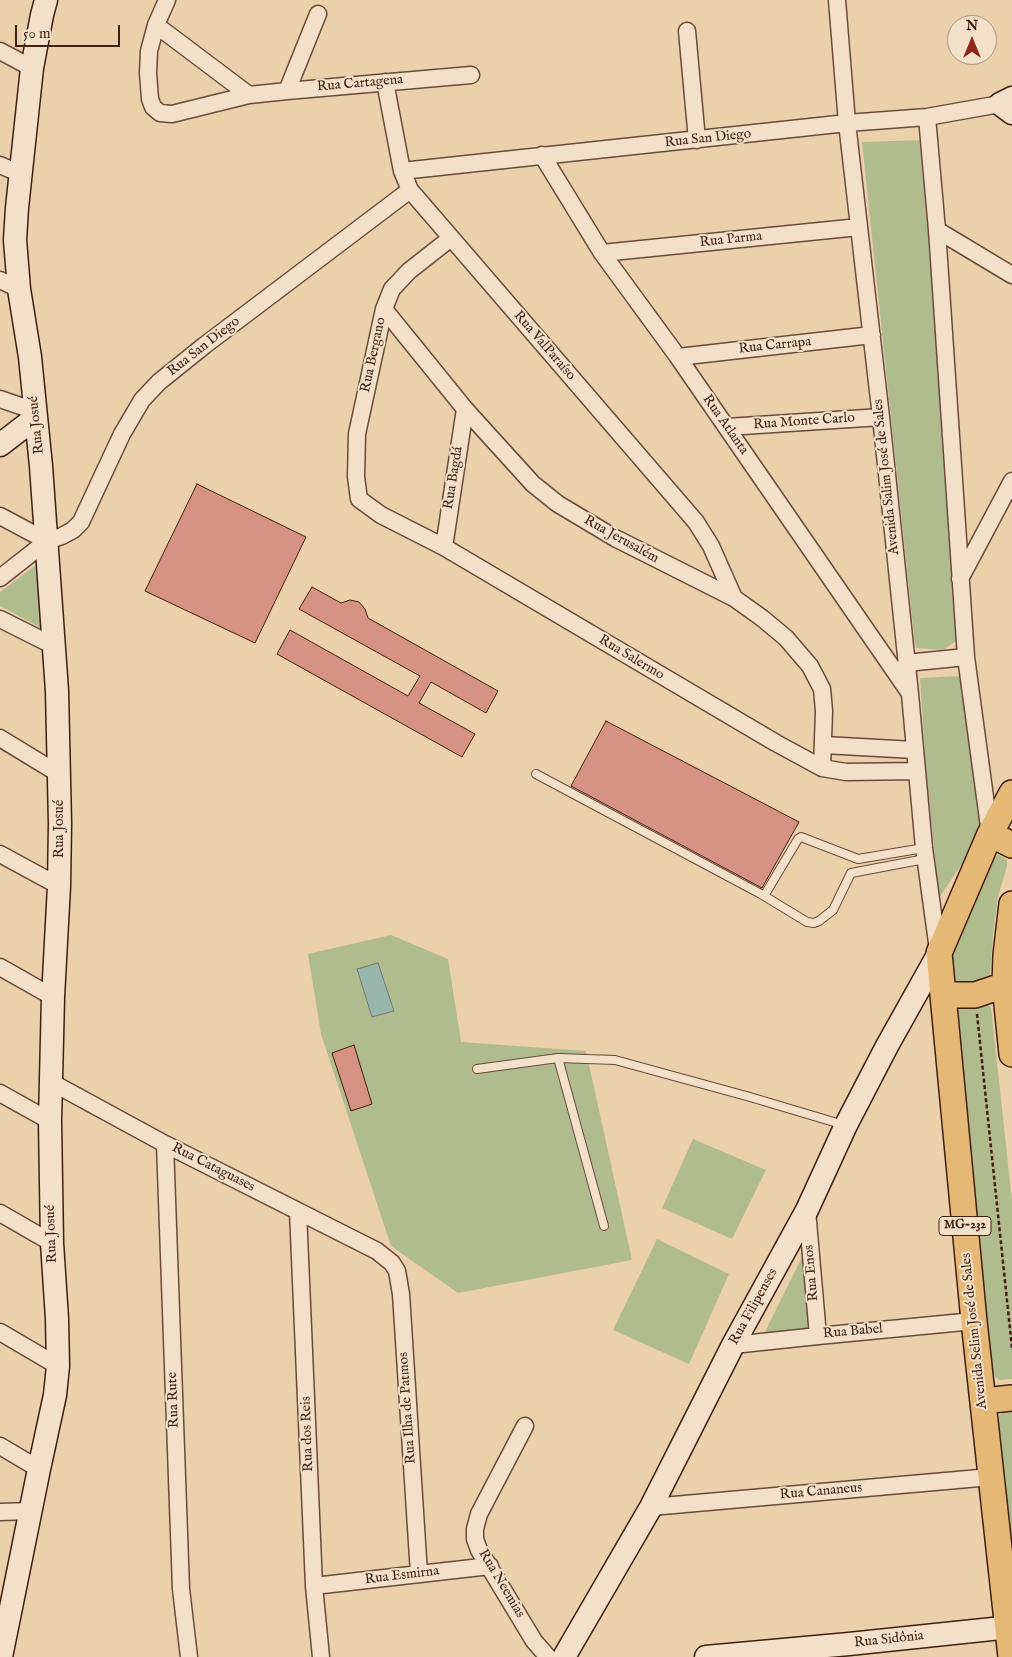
<!DOCTYPE html>
<meta charset="utf-8">
<style>
body{margin:0}
#map{position:relative;width:1012px;height:1657px;overflow:hidden;background:#ebd0ab;font-family:"IM FELL English",serif}
canvas{display:block}
.north{position:absolute;left:947px;top:15px;width:50px;height:50px;box-sizing:border-box;background:#f2e0c8;border:1px solid #ab937e;border-radius:50%;rotate:0deg;font-size:14px;font-weight:700;line-height:20px;text-align:center;color:#401f10}
.north::after{content:'';display:block;margin:auto;width:18px;height:22px;background:#8f2418;clip-path:polygon(50% 0,100% 100%,50% 72%,0 100%)}
.scale{position:absolute;left:15px;top:25px;width:105px;height:22px;box-sizing:border-box;border:2px solid #401f10;border-top:0;padding-left:6px;font-size:15px;line-height:18px;white-space:nowrap;color:#401f10;-webkit-text-stroke:4px #f2e0c8;paint-order:stroke}
</style>
<div id="map">
<canvas width="1012" height="1657"></canvas>
<div class="north">N</div>
<div class="scale">50 m</div>
</div>
<script>
const g = document.querySelector('canvas').getContext('2d');
g.lineJoin = 'round';
function fillPath(path, color) {
  g.fillStyle = color;
  g.fill(path, 'evenodd');
}
function shape(rows) {
  const path = new Path2D();
  for (const r of rows) {
    path.moveTo(r[0], r[1]);
    for (let i = 2; i < r.length; i += 2) path.lineTo(r[i], r[i + 1]);
  }
  return path;
}
function strokePath(path, color, width, dash) {
  g.strokeStyle = color;
  g.lineWidth = width;
  g.lineCap = dash ? 'butt' : 'round';
  g.setLineDash(dash || []);
  g.stroke(path);
}
function write(font, color, halo, rows, align = 'center') {
  g.font = font + ' "IM FELL English",serif';
  g.lineWidth = 4;
  g.setLineDash([]);
  g.textBaseline = 'middle';
  g.strokeStyle = halo;
  g.fillStyle = color;
  for (const [text, x, y, turn = 0] of rows) {
    g.save();
    g.translate(x, y);
    g.rotate((+turn || 0) * Math.PI / 180);
    g.textAlign = isNaN(turn) ? turn : align;
    if (halo) g.strokeText(text, 0, 0);
    g.fillText(text, 0, 0);
    g.restore();
  }
}
fillPath(shape([
 [923,140,959,624,956,641,943,650,916,648,914,636,862,142],
 [36,565,41,628,0,606,0,592],
 [960,676,984,831,939,898,926,769,920,678],
 [1000,855,1007,860,1007,866,998,897,993,935,990,975,987,981,952,985,951,950,994,856],
 [391,935,448,959,461,1042,586,1051,632,1260,458,1293,391,1246,321,1034,308,954],
 [983,1003,991,1007,1012,1201,1012,1379,999,1380,992,1373,952,1014,958,1007],
 [693,1139,766,1170,732,1239,662,1208],
 [657,1239,729,1274,689,1364,613,1330],
 [809,1243,814,1343,756,1350],
 [1012,1407,1012,1574,996,1419,1006,1409]
]), '#b1bc8e');
const water = shape([
 [378,963,394,1011,372,1017,357,969,378,963]
]);
fillPath(water, '#98b6ac');
strokePath(water, '#757a6e', 1);
const building = shape([
 [197,484,306,537,255,643,145,591,197,484],
 [312,587,341,603,350,600,359,602,365,609,368,618,498,691,486,713,431,682,419,703,475,734,462,757,277,654,290,630,408,696,420,676,299,609,312,587],
 [606,721,799,822,762,888,571,786,606,721],
 [354,1045,372,1104,351,1111,332,1053,354,1045]
]);
fillPath(building, '#d69283');
strokePath(building, '#401f10', 1);
const lane = shape([
 [536,774,761,894,807,922,814,923,819,921,833,910,851,873,925,859],
 [764,896,798,839,801,837,858,859,924,848],
 [558,1058,604,1226],
 [477,1069,558,1058,615,1060,750,1097,844,1125]
]);
const street = shape([
 [167,0,156,25,149,51,148,73,150,99,153,107,160,113,172,114,249,95,287,91,471,75],
 [837,0,847,123,881,417,910,694,924,848,938,950],
 [156,25,249,95],
 [687,31,697,140],
 [0,51,32,68],
 [385,82,402,171,410,190,696,522,711,546,734,598],
 [287,91,318,14],
 [927,117,937,230,966,657,990,834],
 [542,155,602,253,678,357,909,692],
 [0,165,21,174],
 [402,171,847,123,927,117,1000,104],
 [937,230,1012,275],
 [451,238,409,271,392,289,384,309,357,434,356,477,359,499,381,515,444,547,776,743,822,768,846,772,917,771],
 [602,253,859,227],
 [0,280,19,289],
 [384,309,465,409,533,484,558,504,615,538,734,598,762,618,786,638,810,666,822,689,824,711,822,768],
 [678,357,872,335],
 [0,399,35,411],
 [727,427,881,417],
 [0,516,47,541],
 [444,547,465,409],
 [0,578,47,541,62,536,73,530,81,522,122,434,142,400,159,382,205,345,410,190],
 [960,579,1012,481],
 [0,619,54,646],
 [906,663,966,657],
 [0,738,59,774],
 [824,745,914,750],
 [0,854,59,886],
 [0,967,53,997],
 [51,1082,165,1144,377,1251,392,1263,397,1271,401,1294,419,1574],
 [0,1093,50,1121],
 [165,1144,181,1589,189,1657],
 [807,1210,818,1336],
 [298,1211,314,1586,321,1657],
 [0,1213,52,1243],
 [0,1332,58,1366],
 [733,1345,818,1336,974,1321],
 [525,1426,479,1514,475,1529,475,1539,479,1550,534,1641,548,1657],
 [0,1446,39,1469],
 [651,1507,991,1477],
 [0,1512,30,1511],
 [314,1586,490,1566]
]);
const secondary = shape([
 [1012,98,1000,104,1012,113],
 [0,445,35,418],
 [1,1657,39,1469,55,1395,58,1366,57,1319,52,1243,50,1121,53,997,59,886,60,824,57,691,41,466,30,357,19,289,15,240,17,208,32,68,42,15,46,0],
 [564,1657,651,1507,733,1345,807,1210,846,1125,887,1046,939,953],
 [706,1657,849,1644,1012,1627]
]);
const primary = shape([
 [990,834,1012,845],
 [1012,904,1006,955,1005,985,1012,1054],
 [943,995,975,995,1005,985],
 [983,1401,1012,1398],
 [1011,1657,974,1321,939,953,990,834,1012,793]
]);
strokePath(lane, '#6b4b37', 10);
strokePath(street, '#6b4b37', 19);
strokePath(secondary, '#401f10', 25);
strokePath(primary, '#401f10', 28);
strokePath(shape([
 [977,1014,1012,1348]
]), '#401f10', 2.5, [4, 2.5]);
strokePath(lane, '#f2e0c8', 8);
strokePath(street, '#f2e0c8', 16);
strokePath(secondary, '#f2e0c8', 22);
strokePath(primary, '#e6b876', 25);
for (const [x, y, w] of [
 [965,1226,52]
]) {
  const box = new Path2D();
  box.roundRect(x - w / 2, y - 9.5, w, 19, 4);
  g.fillStyle = '#f2e0c8';
  g.fill(box);
  strokePath(box, '#401f10', 1);
}
write('bold 12px', '#401f10', null, [
 ["MG-232",965,1226]
]);
write('14px', '#401f10', '#f2e0c8', [
 ["Rua Cartagena",360,84,-5],
 ["Rua San Diego",708,139,-6],
 ["Rua Parma",731,240,-6],
 ["Rua ValParaíso",544,346,49],
 ["Rua Carrapa",775,346,-6],
 ["Rua San Diego",204,347,-38],
 ["Rua Bergano",374,355,-78],
 ["Rua Monte Carlo",804,422,-4],
 ["Rua Josué",37,425,-96],
 ["Rua Atlanta",725,425,55],
 ["Avenida Salim José de Sales",887,477,-96],
 ["Rua Bagdá",454,478,-81],
 ["Rua Jerusalém",621,540,29],
 ["Rua Salermo",631,658,31],
 ["Rua Josué",60,829,-90],
 ["Rua Cataguases",213,1168,27],
 ["Rua Josué",52,1234,-92],
 ["Rua Enos",812,1273,-95],
 ["Rua Filipenses",754,1307,-61],
 ["Avenida Selim José de Sales",975,1331,-96],
 ["Rua Babel",853,1332,-5],
 ["Rua Rute",174,1400,-92],
 ["Rua Ilha de Patmos",408,1408,-94],
 ["Rua dos Reis",308,1434,-92],
 ["Rua Cananeus",821,1492,-5],
 ["Rua Esmirna",402,1576,-7],
 ["Rua Neemias",501,1584,59],
 ["Rua Sidônia",889,1640,-6]
]);
</script>
